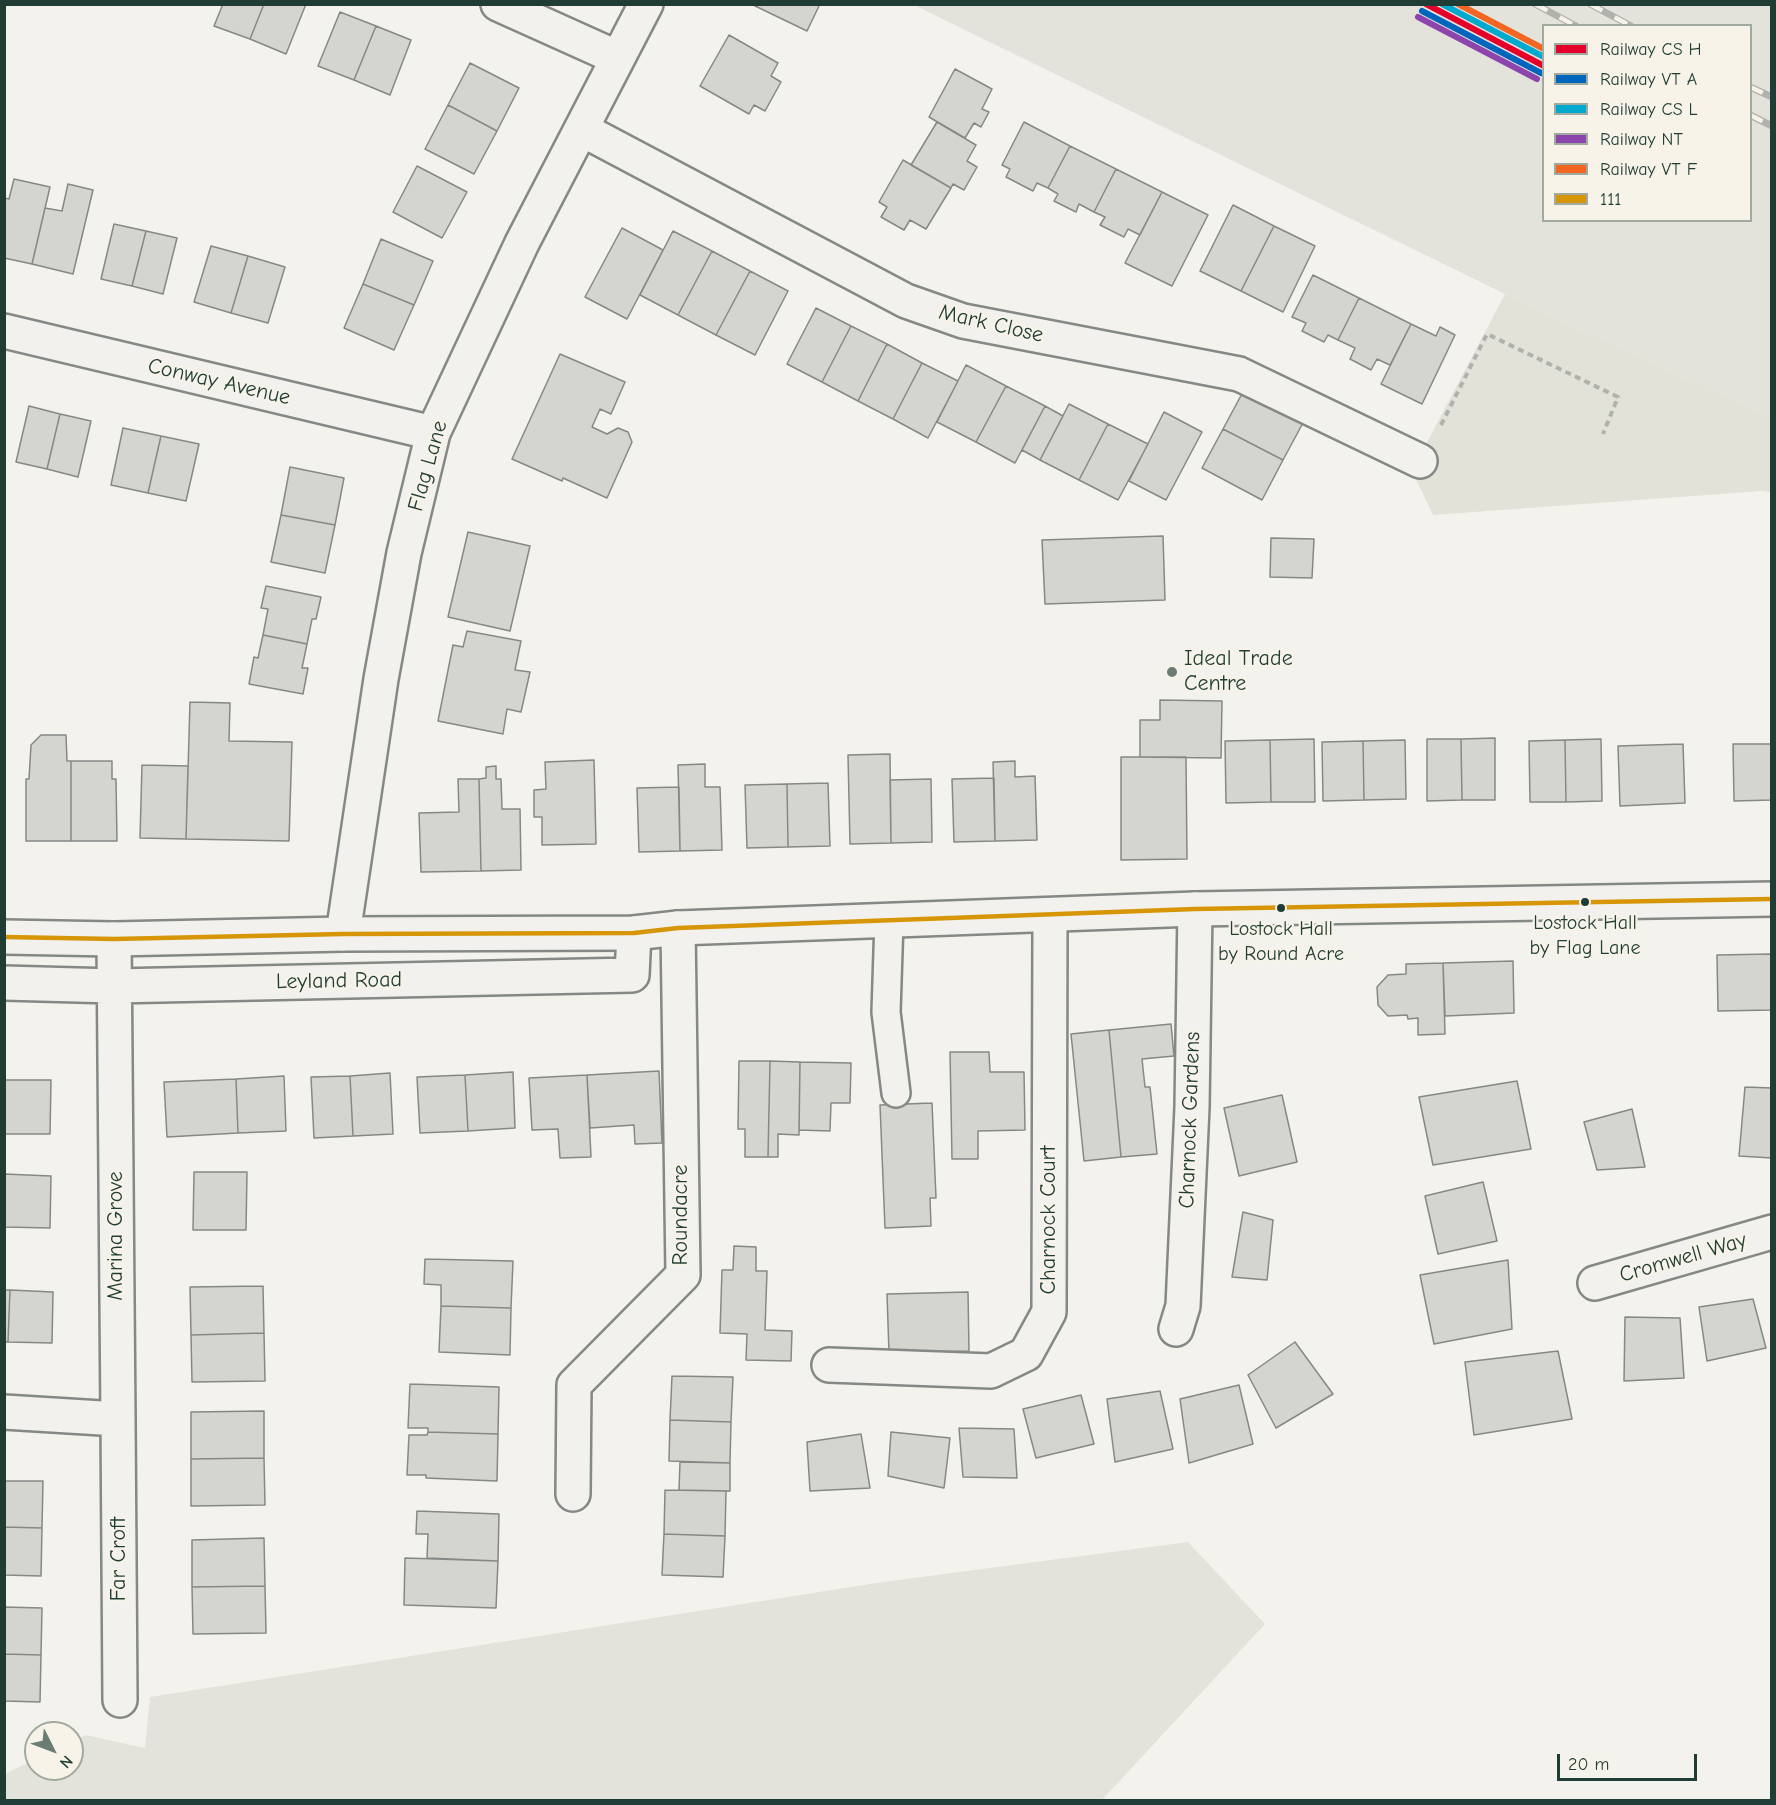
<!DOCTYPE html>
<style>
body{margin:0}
#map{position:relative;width:1776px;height:1805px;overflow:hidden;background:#f4f2ec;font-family:"Comic Neue",sans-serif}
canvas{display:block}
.frame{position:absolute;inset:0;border:6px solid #1f3d34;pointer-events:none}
.legend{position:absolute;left:1542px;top:24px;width:210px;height:198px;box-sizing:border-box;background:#f7f3e8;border:2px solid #a1aaa0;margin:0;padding:8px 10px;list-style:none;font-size:18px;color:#1f3d34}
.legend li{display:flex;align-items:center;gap:12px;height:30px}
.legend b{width:30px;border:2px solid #a1aaa0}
.north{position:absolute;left:24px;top:1721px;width:60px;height:60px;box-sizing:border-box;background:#f7f3e8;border:2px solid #a1aaa0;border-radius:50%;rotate:132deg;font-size:16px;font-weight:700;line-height:24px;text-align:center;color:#1f3d34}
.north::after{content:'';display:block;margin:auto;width:21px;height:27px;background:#6a7c74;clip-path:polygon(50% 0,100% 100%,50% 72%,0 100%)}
.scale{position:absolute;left:1557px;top:1754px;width:140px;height:27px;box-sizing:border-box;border:3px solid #1f3d34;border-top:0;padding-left:8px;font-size:18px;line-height:21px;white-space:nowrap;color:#1f3d34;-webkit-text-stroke:4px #f7f3e8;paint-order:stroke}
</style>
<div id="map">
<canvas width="1776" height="1805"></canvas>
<div class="frame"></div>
<ul class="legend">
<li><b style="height:8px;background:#e4002b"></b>Railway CS H</li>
<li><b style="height:8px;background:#0065bd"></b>Railway VT A</li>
<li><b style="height:8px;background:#00a9ce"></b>Railway CS L</li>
<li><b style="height:8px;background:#8e44ad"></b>Railway NT</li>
<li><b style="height:8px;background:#f26522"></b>Railway VT F</li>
<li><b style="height:8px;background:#d79608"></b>111</li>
</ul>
<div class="north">N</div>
<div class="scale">20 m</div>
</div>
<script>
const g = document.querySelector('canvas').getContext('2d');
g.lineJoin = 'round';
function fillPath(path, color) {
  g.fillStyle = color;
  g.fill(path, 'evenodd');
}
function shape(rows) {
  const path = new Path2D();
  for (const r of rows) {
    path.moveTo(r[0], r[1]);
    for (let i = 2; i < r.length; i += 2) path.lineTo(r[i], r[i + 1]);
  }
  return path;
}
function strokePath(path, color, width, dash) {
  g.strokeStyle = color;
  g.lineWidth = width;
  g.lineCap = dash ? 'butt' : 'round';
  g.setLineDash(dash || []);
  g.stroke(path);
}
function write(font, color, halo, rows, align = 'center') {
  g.font = font + ' "Comic Neue",sans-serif';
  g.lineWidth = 4.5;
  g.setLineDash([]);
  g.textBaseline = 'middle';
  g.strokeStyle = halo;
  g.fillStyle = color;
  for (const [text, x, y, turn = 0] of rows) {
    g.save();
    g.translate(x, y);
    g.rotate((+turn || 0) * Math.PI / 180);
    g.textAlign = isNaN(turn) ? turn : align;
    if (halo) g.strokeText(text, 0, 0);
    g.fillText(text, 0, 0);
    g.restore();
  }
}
fillPath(shape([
 [914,5,1771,5,1771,417,1505,294],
 [1544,26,1750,26,1750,220,1544,220],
 [1188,1542,1265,1624,1102,1800,5,1800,5,1774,36,1759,36,1769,72,1769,72,1742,86,1735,145,1748,150,1697,883,1582]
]), '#e4e3db');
fillPath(shape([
 [1505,294,1771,417,1771,492,1762,491,1433,515,1412,471]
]), '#e2e2d9');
const building = shape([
 [223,4,264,4,250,39,214,26,223,4],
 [264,4,306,4,286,54,250,39,264,4],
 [751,4,820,4,807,31,751,4],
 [340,12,376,26,354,80,318,66,340,12],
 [376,26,411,40,390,95,354,80,376,26],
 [729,35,778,63,771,76,781,82,765,111,754,105,749,114,700,86,729,35],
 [470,63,519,88,497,131,448,105,470,63],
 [955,69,992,89,982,109,989,112,981,127,974,123,965,138,929,117,955,69],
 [448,105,497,131,474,174,425,149,448,105],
 [937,122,976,145,967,161,977,167,964,190,953,184,951,188,911,165,937,122],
 [1024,122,1070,146,1048,188,1037,183,1033,191,1006,177,1010,169,1002,165,1024,122],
 [1070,146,1116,169,1094,212,1079,204,1076,212,1054,201,1058,194,1048,188,1070,146],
 [903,160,951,188,926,229,910,220,904,230,881,217,887,207,879,202,903,160],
 [417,166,467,192,442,238,393,212,417,166],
 [1116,169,1162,192,1140,235,1128,229,1124,237,1100,225,1105,217,1094,212,1116,169],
 [14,179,50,187,32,264,4,258,4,198,9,199,14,179],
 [68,184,93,190,73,274,32,264,45,208,62,211,68,184],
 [1162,192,1208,215,1172,286,1125,263,1162,192],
 [1233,205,1274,226,1241,291,1200,271,1233,205],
 [114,224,146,231,132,286,101,279,114,224],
 [1274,226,1315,246,1283,312,1241,291,1274,226],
 [622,228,663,250,627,319,585,297,622,228],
 [146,231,177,238,163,294,132,286,146,231],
 [673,231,712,251,678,315,640,295,673,231],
 [381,239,433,261,414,305,363,284,381,239],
 [211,246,248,256,231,313,194,302,211,246],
 [712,251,750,271,716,335,678,315,712,251],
 [248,256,285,267,268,323,231,313,248,256],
 [750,271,788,291,755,355,716,335,750,271],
 [1313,275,1359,298,1338,340,1328,335,1324,342,1302,331,1306,323,1292,317,1313,275],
 [363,284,414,305,394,350,344,328,363,284],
 [1359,298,1411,324,1390,365,1377,359,1371,370,1350,359,1355,348,1338,340,1359,298],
 [816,308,851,326,822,382,787,364,816,308],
 [1411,324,1436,336,1440,327,1455,335,1422,404,1381,384,1411,324],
 [851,326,887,344,858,401,822,382,851,326],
 [887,344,922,363,893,419,858,401,887,344],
 [560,354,625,382,611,414,600,409,592,427,607,434,618,428,628,432,632,442,607,498,563,478,562,481,512,459,560,354],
 [922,363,958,381,928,438,893,419,922,363],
 [966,365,1006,386,976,442,937,422,966,365],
 [1006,386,1045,406,1015,463,976,442,1006,386],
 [1244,390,1304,421,1283,460,1223,429,1244,390],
 [1069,404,1108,424,1079,480,1040,460,1069,404],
 [29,406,60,414,47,469,16,462,29,406],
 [1045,406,1063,416,1040,460,1022,450,1045,406],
 [1164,412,1202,432,1166,500,1129,481,1164,412],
 [60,414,91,421,78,477,47,469,60,414],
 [1108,424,1148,444,1118,500,1079,480,1108,424],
 [123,428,161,436,148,493,111,485,123,428],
 [1223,429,1283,460,1262,500,1202,468,1223,429],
 [161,436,199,444,186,501,148,493,161,436],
 [290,467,344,478,335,525,281,515,290,467],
 [281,515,335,525,325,573,271,562,281,515],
 [468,532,530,546,510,631,448,617,468,532],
 [1163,536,1165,600,1045,604,1042,540,1163,536],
 [1271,538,1314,539,1312,578,1270,577,1271,538],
 [266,586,321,597,316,619,312,619,307,644,263,635,268,609,261,608,266,586],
 [467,631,521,641,515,670,530,672,521,712,507,709,503,734,438,721,453,645,463,647,467,631],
 [263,635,307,644,302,668,308,668,303,694,249,684,254,657,258,658,263,635],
 [1160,700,1222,701,1221,758,1140,757,1140,720,1160,720,1160,700],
 [190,702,230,703,229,741,292,742,289,841,186,839,190,702],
 [41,735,66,735,67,761,71,761,71,841,26,841,26,779,29,779,31,745,41,735],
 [1495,738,1495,800,1462,800,1461,739,1495,738],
 [1314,739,1315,802,1271,802,1270,740,1314,739],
 [1427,739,1461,739,1462,800,1427,801,1427,739],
 [1601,739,1602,801,1566,802,1565,740,1601,739],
 [1270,740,1271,802,1226,803,1225,741,1270,740],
 [1405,740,1406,799,1364,800,1363,741,1405,740],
 [1565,740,1566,802,1530,802,1529,741,1565,740],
 [1363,741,1364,800,1323,801,1322,742,1363,741],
 [1683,744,1685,803,1620,806,1618,746,1683,744],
 [1733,744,1772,744,1772,800,1734,801,1733,744],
 [890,754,891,843,850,844,848,755,890,754],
 [1121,757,1186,757,1187,859,1121,860,1121,757],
 [594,760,596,844,542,845,542,817,534,817,534,790,546,789,545,762,594,760],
 [71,761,112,761,112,779,116,779,117,841,71,841,71,761],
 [1015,761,1015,777,1035,776,1037,840,995,841,993,762,1015,761],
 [705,764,705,787,720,787,722,850,680,851,678,765,705,764],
 [142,765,188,766,186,839,140,838,142,765],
 [496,766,496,779,501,779,502,809,520,809,521,870,481,871,479,779,486,778,486,767,496,766],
 [994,778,995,841,954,842,952,779,994,778],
 [458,779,479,779,481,871,421,872,419,813,459,812,458,779],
 [931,779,932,842,891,843,890,780,931,779],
 [828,783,830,846,788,847,787,784,828,783],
 [787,784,788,847,747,848,745,785,787,784],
 [679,787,680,851,639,852,637,788,679,787],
 [1772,954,1772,1010,1718,1011,1717,955,1772,954],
 [1513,961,1514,1013,1445,1016,1443,963,1513,961],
 [1443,963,1445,1034,1418,1035,1418,1018,1408,1019,1407,1015,1388,1016,1378,1005,1377,987,1388,975,1406,974,1406,964,1443,963],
 [1171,1024,1174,1056,1142,1059,1145,1087,1150,1087,1157,1154,1121,1157,1109,1030,1171,1024],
 [1109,1030,1121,1157,1084,1161,1071,1034,1109,1030],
 [950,1052,989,1052,990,1072,1024,1072,1025,1130,978,1131,978,1159,952,1159,950,1052],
 [739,1061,770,1061,768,1157,745,1157,745,1129,738,1129,739,1061],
 [770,1061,800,1062,799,1135,778,1134,778,1157,768,1157,770,1061],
 [800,1062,851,1063,850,1103,831,1103,830,1131,799,1130,800,1062],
 [659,1071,662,1143,635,1144,634,1125,590,1128,587,1075,659,1071],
 [513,1072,515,1128,468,1131,465,1075,513,1072],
 [390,1073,393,1134,353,1136,350,1076,390,1073],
 [465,1075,468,1131,420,1133,417,1077,465,1075],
 [587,1075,591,1157,560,1158,558,1129,532,1130,529,1078,587,1075],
 [284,1076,286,1131,238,1133,236,1079,284,1076],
 [350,1076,353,1136,314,1138,311,1077,350,1076],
 [236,1079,238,1133,167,1137,164,1082,236,1079],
 [4,1080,51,1080,50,1134,4,1134,4,1080],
 [1517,1081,1531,1149,1433,1165,1419,1097,1517,1081],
 [1745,1087,1772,1088,1772,1158,1739,1156,1745,1087],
 [1282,1095,1297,1162,1239,1176,1224,1108,1282,1095],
 [932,1103,936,1198,930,1198,931,1226,885,1228,880,1105,932,1103],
 [1632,1109,1645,1167,1597,1170,1584,1122,1632,1109],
 [194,1172,247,1172,246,1230,193,1230,194,1172],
 [4,1174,51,1176,50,1228,4,1227,4,1174],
 [1483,1182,1497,1241,1438,1254,1425,1196,1483,1182],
 [1243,1212,1273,1220,1267,1280,1232,1277,1243,1212],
 [734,1246,756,1247,756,1271,767,1271,765,1330,792,1331,791,1361,746,1360,747,1334,720,1333,722,1270,733,1270,734,1246],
 [425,1259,513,1261,511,1308,441,1306,441,1285,424,1284,425,1259],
 [1508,1260,1512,1329,1434,1344,1420,1275,1508,1260],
 [263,1286,264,1333,191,1335,190,1287,263,1286],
 [4,1290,10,1290,8,1342,4,1342,4,1290],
 [10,1290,53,1292,52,1343,8,1342,10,1290],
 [968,1292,969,1351,889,1353,887,1294,968,1292],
 [1753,1299,1766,1348,1707,1361,1699,1307,1753,1299],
 [441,1306,511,1308,510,1355,439,1352,441,1306],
 [1625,1317,1680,1318,1684,1378,1624,1381,1625,1317],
 [264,1333,265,1381,192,1382,191,1335,264,1333],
 [1295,1342,1333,1394,1276,1428,1248,1375,1295,1342],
 [1558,1351,1572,1419,1474,1435,1465,1362,1558,1351],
 [672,1376,733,1377,731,1422,670,1420,672,1376],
 [410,1384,499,1387,498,1434,428,1432,428,1428,408,1428,410,1384],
 [1239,1385,1253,1444,1189,1463,1180,1399,1239,1385],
 [1160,1391,1173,1449,1115,1462,1107,1399,1160,1391],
 [1081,1395,1094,1444,1036,1458,1023,1409,1081,1395],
 [264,1411,264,1458,191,1459,191,1412,264,1411],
 [670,1420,731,1422,730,1463,669,1461,670,1420],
 [959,1428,1014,1429,1017,1478,963,1477,959,1428],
 [428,1432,498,1434,497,1481,426,1478,426,1475,407,1475,409,1435,427,1435,428,1432],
 [891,1432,950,1438,944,1488,888,1476,891,1432],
 [861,1434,870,1488,810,1491,807,1442,861,1434],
 [264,1458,265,1505,191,1506,191,1459,264,1458],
 [680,1462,730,1463,730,1491,679,1490,680,1462],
 [4,1481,43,1481,42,1528,4,1527,4,1481],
 [665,1490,726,1491,725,1536,664,1534,665,1490],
 [417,1511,499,1514,498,1561,427,1558,428,1534,416,1534,417,1511],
 [4,1527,42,1528,41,1576,4,1575,4,1527],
 [664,1534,725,1536,723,1577,662,1575,664,1534],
 [264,1538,265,1586,192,1587,192,1540,264,1538],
 [405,1558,498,1561,496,1608,404,1605,405,1558],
 [265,1586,266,1633,193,1634,192,1587,265,1586],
 [4,1607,42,1608,41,1655,4,1654,4,1607],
 [4,1654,41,1655,40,1702,4,1701,4,1654]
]);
fillPath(building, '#d5d5d0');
strokePath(building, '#848985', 1.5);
const service = shape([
 [889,921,886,1012,896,1093]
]);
const minor = shape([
 [498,4,618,58],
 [583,130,906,301,963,321,1239,374,1420,461],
 [4,331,433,433],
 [343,934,381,679,404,553,433,433,522,243,646,4],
 [4,983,114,986,632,975,634,933],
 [1595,1283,1772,1232],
 [1176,1329,1183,1306,1192,1107,1195,909],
 [829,1365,991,1371,1026,1354,1049,1312,1050,915],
 [4,1412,118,1419,114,939],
 [118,1419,120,1700],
 [573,1494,574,1385,683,1275,678,928]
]);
const secondary = shape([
 [4,937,114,939,343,934,634,933,678,928,1195,909,1772,899]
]);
strokePath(service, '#848985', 32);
strokePath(minor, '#848985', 38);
strokePath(secondary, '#848985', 38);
strokePath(shape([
 [1441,425,1487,334,1618,397,1603,434]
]), '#b0b2ae', 4, [6, 4.5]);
strokePath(service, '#f2f1ed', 27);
strokePath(minor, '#f2f1ed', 33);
strokePath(secondary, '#f2f1ed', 33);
const rail = shape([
 [1535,4,1576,26],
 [1590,4,1631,26],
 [1750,87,1772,97],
 [1750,115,1772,126]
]);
strokePath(rail, '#b0b2ae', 7);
strokePath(rail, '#f7f3e8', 4.5, [14]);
strokePath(shape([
 [4,937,114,939,343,934,634,933,678,928,1195,909,1772,899]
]), '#d79608', 4.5);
strokePath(shape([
 [1426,4,1544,66]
]), '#e4002b', 6);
strokePath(shape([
 [1422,11,1541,73]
]), '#0065bd', 6);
strokePath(shape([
 [1442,4,1544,57]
]), '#00a9ce', 6);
strokePath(shape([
 [1418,17,1537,79]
]), '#8e44ad', 6);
strokePath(shape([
 [1458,4,1544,49]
]), '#f26522', 6);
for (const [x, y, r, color] of [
 [1172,672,6,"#6a7c74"],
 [1585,902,5,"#1f3d34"],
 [1281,908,5,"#1f3d34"]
]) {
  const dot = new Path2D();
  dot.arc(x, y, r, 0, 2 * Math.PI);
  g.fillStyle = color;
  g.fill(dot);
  strokePath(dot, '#f7f3e8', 2);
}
write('20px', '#1f3d34', '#f7f3e8', [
 ["Lostock Hall",1585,923],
 ["by Flag Lane",1585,948],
 ["Lostock Hall",1281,929],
 ["by Round Acre",1281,954]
]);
write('22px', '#1f3d34', '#f7f3e8', [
 ["Mark Close",991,324,13],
 ["Conway Avenue",219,382,13],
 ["Flag Lane",428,466,-74],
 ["Leyland Road",339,981,-1],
 ["Charnock Gardens",1190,1120,-88],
 ["Roundacre",681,1215,-90],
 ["Charnock Court",1049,1220,-90],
 ["Marina Grove",116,1236,-90],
 ["Cromwell Way",1683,1258,-16],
 ["Far Croft",119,1559,-90]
]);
write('22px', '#1f3d34', '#f7f3e8', [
 ["Ideal Trade",1184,659],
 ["Centre",1184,684]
], 'left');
</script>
